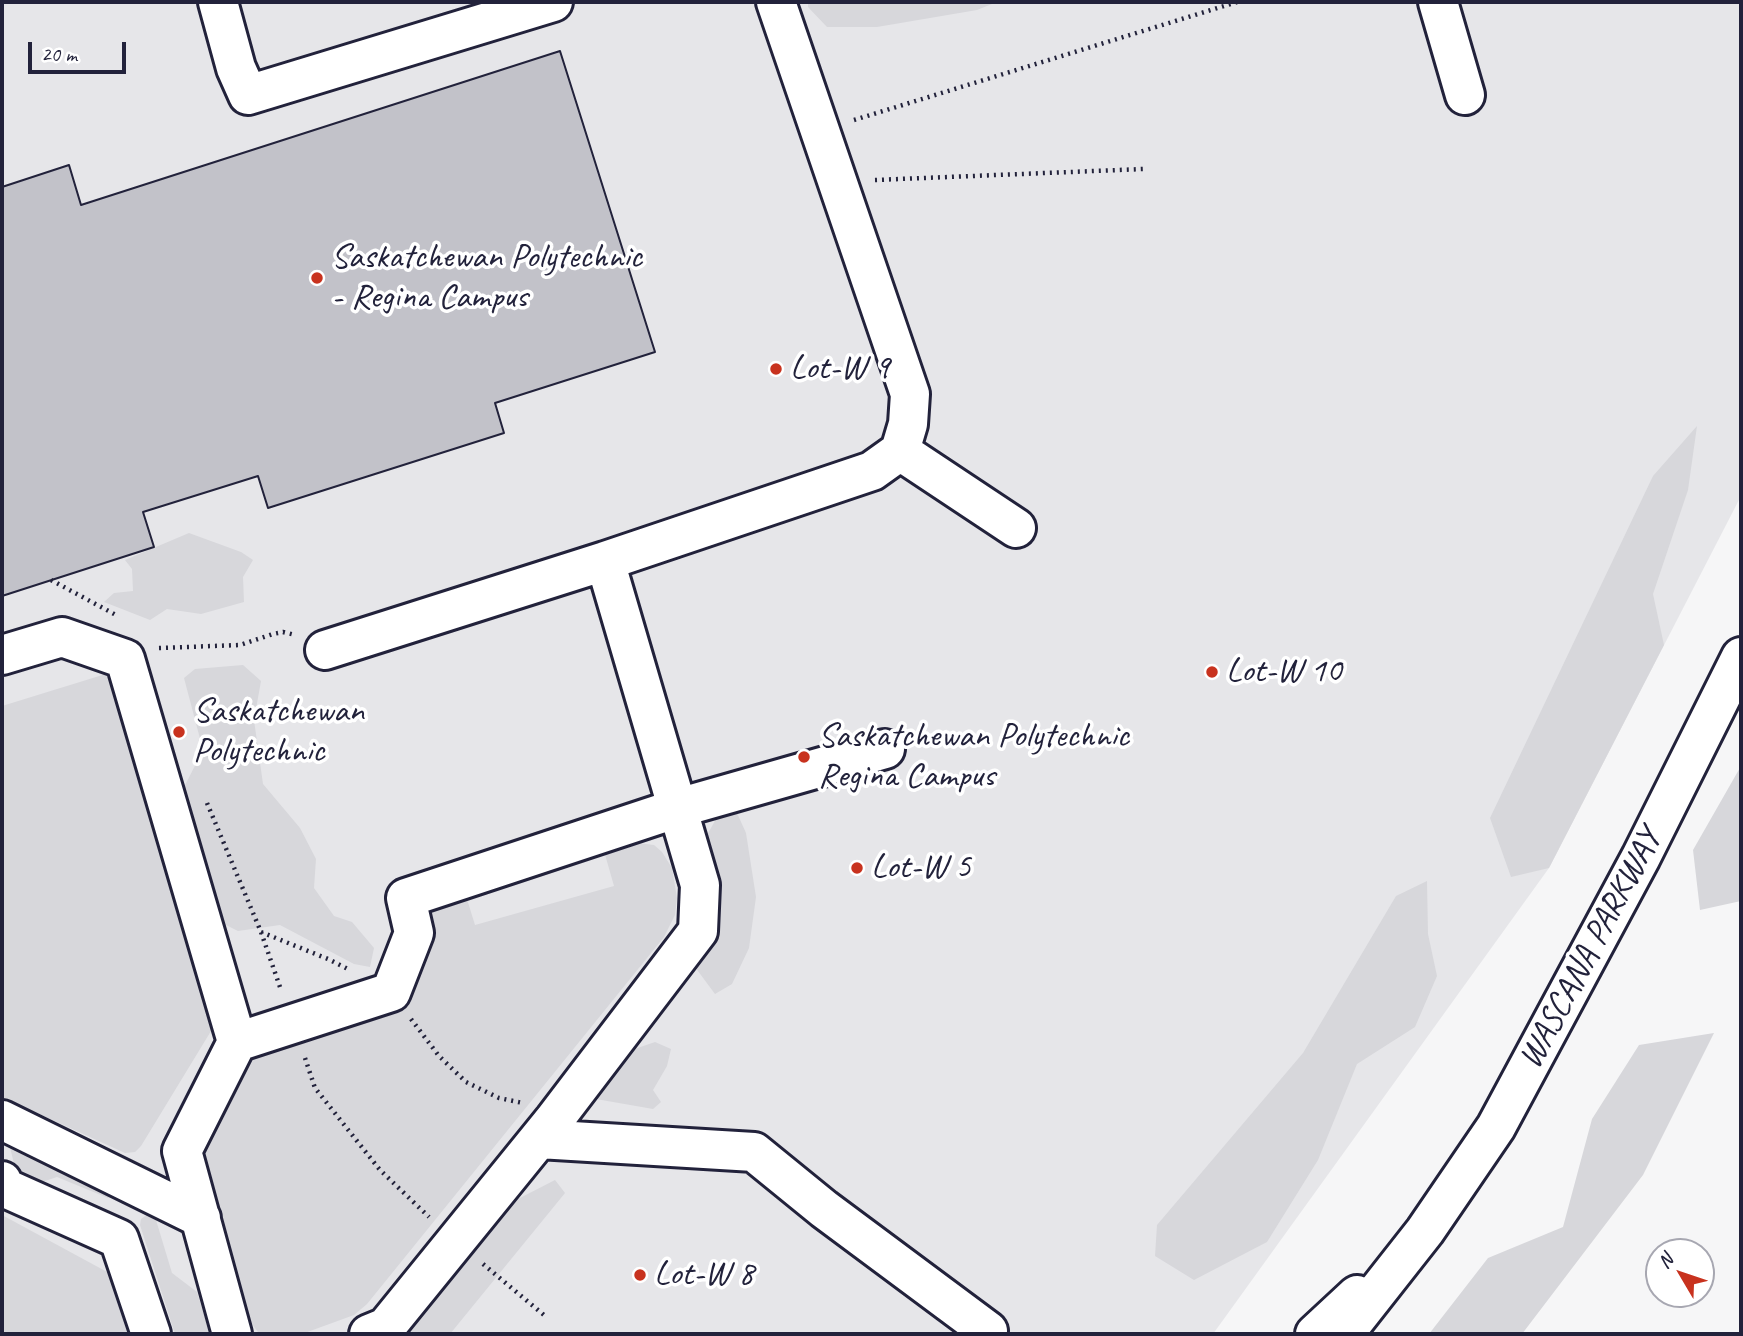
<!DOCTYPE html>
<style>
body{margin:0}
#map{position:relative;width:1743px;height:1336px;overflow:hidden;background:#f6f6f7;font-family:Caveat,sans-serif}
canvas{display:block}
.frame{position:absolute;inset:0;border:4px solid #22223b;pointer-events:none}
.north{position:absolute;left:1645px;top:1238px;width:70px;height:70px;box-sizing:border-box;background:#fff;border:2px solid #a7a7b1;border-radius:50%;rotate:309deg;font-size:19px;font-weight:700;line-height:28px;text-align:center;color:#22223b}
.north::after{content:'';display:block;margin:auto;width:24px;height:32px;background:#c8321e;clip-path:polygon(50% 0,100% 100%,50% 72%,0 100%)}
.scale{position:absolute;left:28px;top:42px;width:98px;height:32px;box-sizing:border-box;border:4px solid #22223b;border-top:0;padding-left:9px;font-size:21px;line-height:24px;white-space:nowrap;color:#22223b;-webkit-text-stroke:5px #fff;paint-order:stroke}
</style>
<div id="map">
<canvas width="1743" height="1336"></canvas>
<div class="frame"></div>
<div class="north">N</div>
<div class="scale">20 m</div>
</div>
<script>
const g = document.querySelector('canvas').getContext('2d');
g.lineJoin = 'round';
function fillPath(path, color) {
  g.fillStyle = color;
  g.fill(path, 'evenodd');
}
function shape(rows) {
  const path = new Path2D();
  for (const r of rows) {
    path.moveTo(r[0], r[1]);
    for (let i = 2; i < r.length; i += 2) path.lineTo(r[i], r[i + 1]);
  }
  return path;
}
function strokePath(path, color, width, dash) {
  g.strokeStyle = color;
  g.lineWidth = width;
  g.lineCap = dash ? 'butt' : 'round';
  g.setLineDash(dash || []);
  g.stroke(path);
}
function write(font, color, halo, rows, align = 'center') {
  g.font = font + ' Caveat,sans-serif';
  g.lineWidth = 7;
  g.setLineDash([]);
  g.textBaseline = 'middle';
  g.strokeStyle = halo;
  g.fillStyle = color;
  for (const [text, x, y, turn = 0] of rows) {
    g.save();
    g.translate(x, y);
    g.rotate((+turn || 0) * Math.PI / 180);
    g.textAlign = isNaN(turn) ? turn : align;
    if (halo) g.strokeText(text, 0, 0);
    g.fillText(text, 0, 0);
    g.restore();
  }
}
fillPath(shape([
 [2,2,1741,2,1741,496,1549,868,1213,1334,2,1334]
]), '#e6e6e9');
fillPath(shape([
 [808,2,997,2,977,10,877,27,827,27,808,7],
 [1697,426,1688,490,1653,594,1664,645,1549,868,1511,877,1490,818,1653,476],
 [189,533,241,552,253,560,243,577,244,602,201,614,167,609,150,620,104,602,114,593,133,591,132,569,125,560],
 [243,665,261,681,254,720,263,784,300,828,316,859,314,888,334,916,352,922,374,948,370,967,354,964,280,925,238,931,222,923,181,793,203,750,184,678,195,669],
 [109,673,214,1018,211,1031,141,1146,135,1152,125,1153,2,1097,2,706],
 [1741,766,1741,901,1700,910,1693,850],
 [737,813,746,833,756,897,749,948,732,984,715,994,695,967,715,929,720,874,706,837,716,819],
 [630,842,654,845,662,852,672,868,677,898,675,915,664,937,367,1304,354,1315,302,1334,262,1334,258,1332,249,1320,197,1151,249,1057,411,993,425,965,428,953,429,915,433,908,466,896,475,925,614,886,604,851],
 [1427,881,1428,934,1437,976,1415,1027,1357,1064,1318,1160,1267,1242,1194,1280,1155,1256,1157,1225,1303,1053,1396,896],
 [1714,1033,1643,1175,1522,1334,1429,1334,1488,1258,1563,1227,1592,1119,1639,1045],
 [655,1042,671,1049,667,1066,653,1090,661,1102,653,1109,596,1099,598,1085,626,1052],
 [9,1143,116,1194,108,1198,57,1177,36,1184,21,1175,14,1164],
 [555,1180,565,1193,450,1334,406,1334,518,1199],
 [148,1214,156,1220,172,1273,197,1292,210,1334,175,1334,140,1225,141,1219],
 [2,1215,109,1273,116,1284,131,1334,2,1334]
]), '#d7d7db');
const building = shape([
 [560,51,655,352,495,403,504,433,268,508,258,476,143,512,154,547,2,596,2,187,69,165,81,205,560,51]
]);
fillPath(building, '#c2c2c9');
strokePath(building, '#22223b', 2);
const minor = shape([
 [218,2,236,68,248,95,553,2],
 [1438,2,1465,95],
 [900,451,1016,528],
 [325,650,605,561],
 [2,655,62,637,125,659,237,1042,182,1151,232,1334],
 [237,1042,391,992,414,933,406,898,678,808,885,749],
 [2,1120,201,1218],
 [539,1139,754,1152,824,1209,988,1331],
 [2,1181,3,1187,119,1239,151,1334],
 [369,1334,386,1327,554,1120,698,931,700,885,605,561,872,471,900,451,908,424,910,394,776,2],
 [1315,1334,1357,1295],
 [1344,1334,1425,1231,1496,1127,1641,857,1741,657]
]);
strokePath(minor, '#22223b', 44);
strokePath(shape([
 [854,120,1237,2],
 [875,180,1143,169],
 [51,580,116,615],
 [159,648,240,645,273,634,283,632,295,635],
 [207,803,261,932,281,990],
 [261,932,328,959,348,969],
 [411,1019,439,1056,466,1082,499,1098,523,1103],
 [305,1058,315,1088,380,1170,429,1217],
 [483,1264,544,1315]
]), '#22223b', 4.5, [2, 5]);
strokePath(minor, '#fff', 38);
for (const [x, y, r, color] of [
 [317,278,7,"#c8321e"],
 [776,369,7,"#c8321e"],
 [1212,672,7,"#c8321e"],
 [179,732,7,"#c8321e"],
 [804,757,7,"#c8321e"],
 [857,868,7,"#c8321e"],
 [640,1275,7,"#c8321e"]
]) {
  const dot = new Path2D();
  dot.arc(x, y, r, 0, 2 * Math.PI);
  g.fillStyle = color;
  g.fill(dot);
  strokePath(dot, '#fff', 2.5);
}
write('35px', '#22223b', '#fff', [
 ["Saskatchewan Polytechnic",331,258],
 ["- Regina Campus",331,298],
 ["Lot-W 9",790,369],
 ["Lot-W 10",1226,672],
 ["Saskatchewan",193,712],
 ["Polytechnic",193,752],
 ["Saskatchewan Polytechnic",818,737],
 ["Regina Campus",818,777],
 ["Lot-W 5",871,868],
 ["Lot-W 8",654,1275]
], 'left');
write('35px', '#22223b', '#fff', [
 ["WASCANA PARKWAY",1591,949,-62]
]);
</script>
